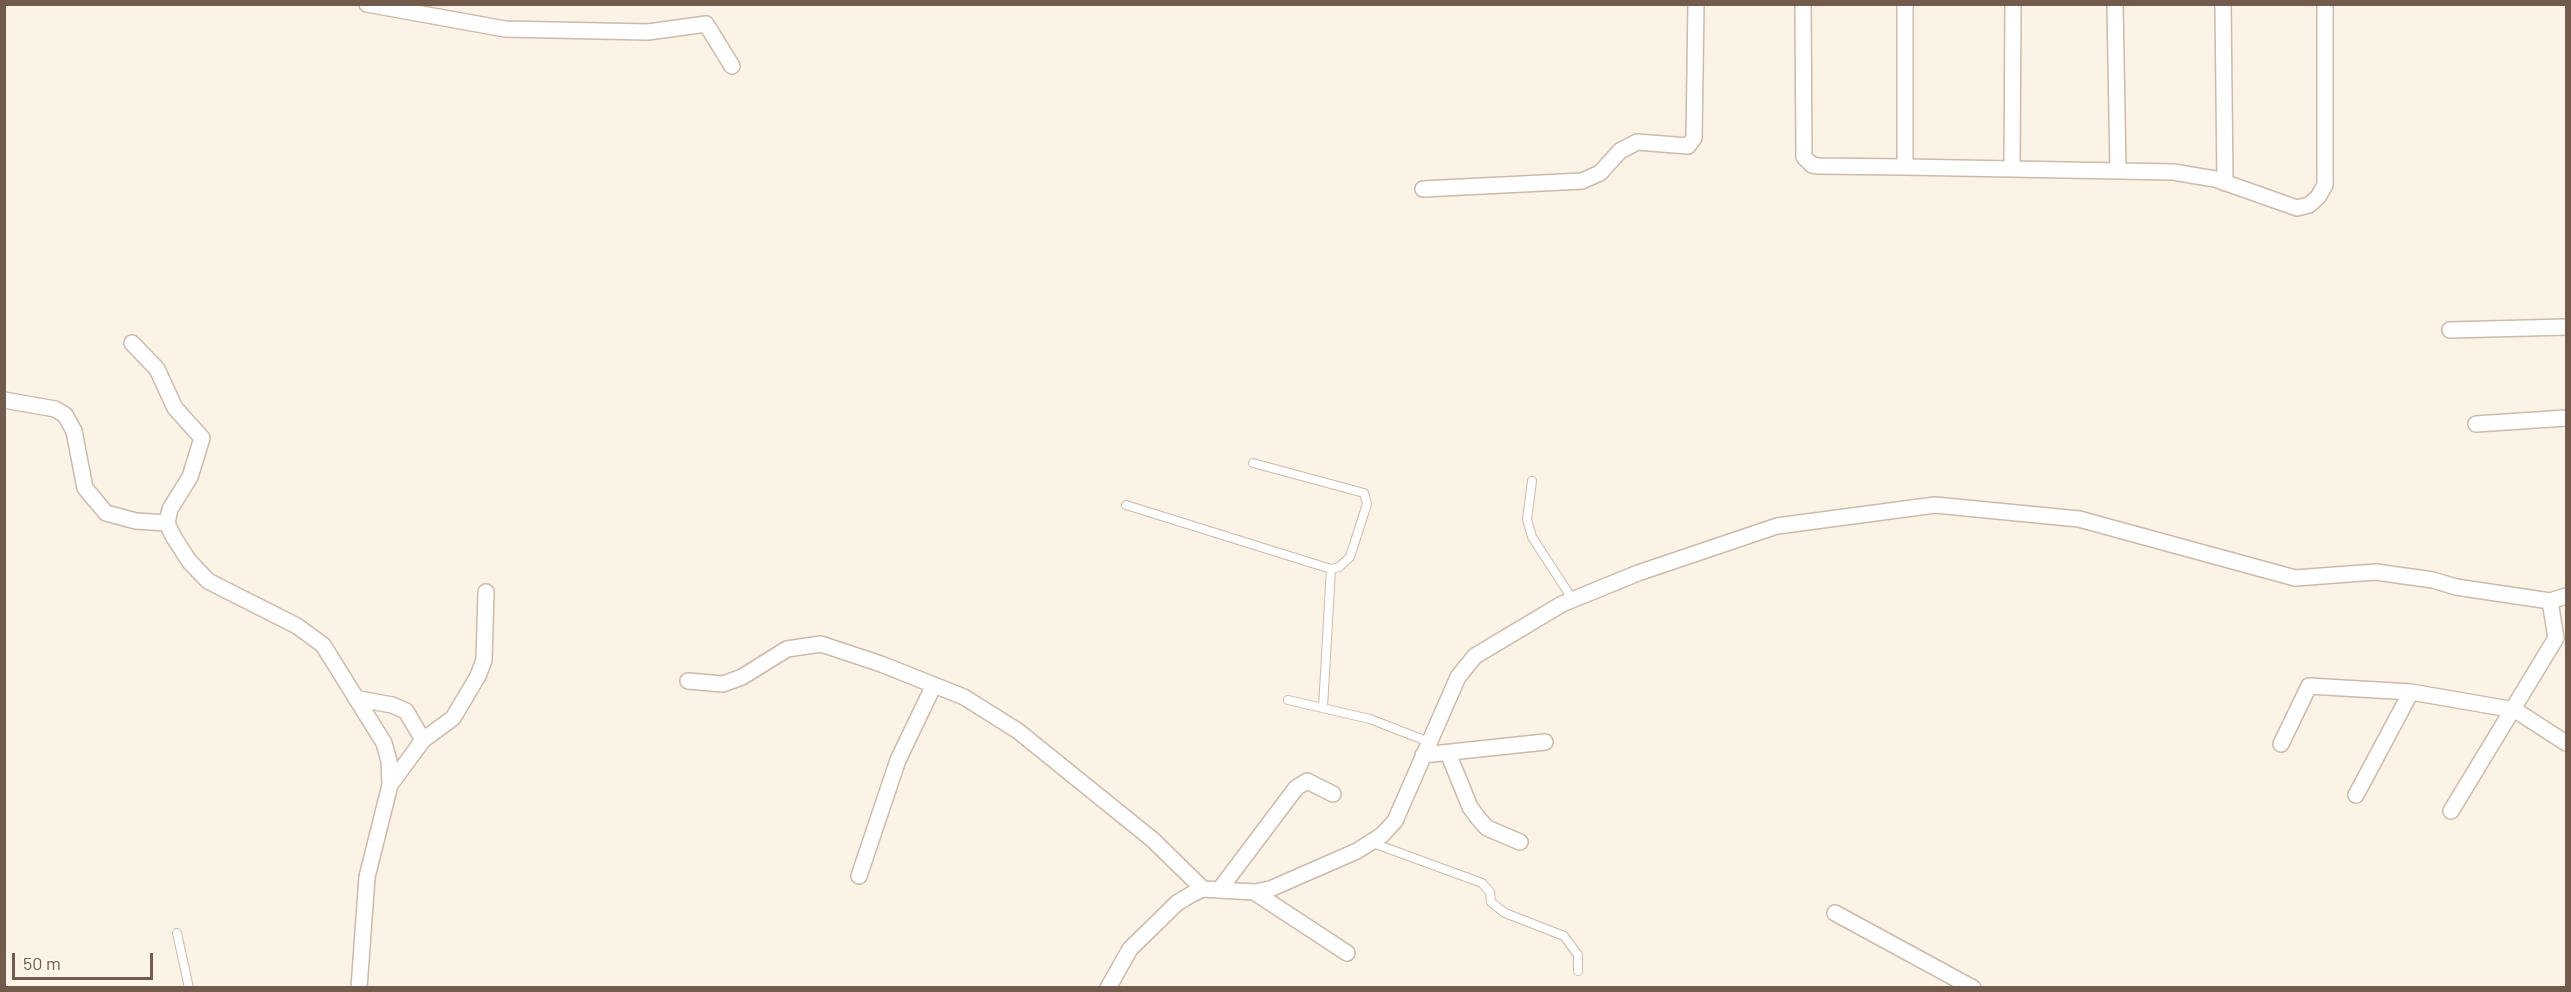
<!DOCTYPE html>
<style>
body{margin:0}
#map{position:relative;width:2571px;height:992px;overflow:hidden;background:#fbf3e6;font-family:Barlow,sans-serif}
canvas{display:block}
.frame{position:absolute;inset:0;border:6px solid #725a4c;pointer-events:none}
.scale{position:absolute;left:12px;top:953px;width:141px;height:27px;box-sizing:border-box;border:3px solid #725a4c;border-top:0;padding-left:8px;font-size:18px;line-height:21px;white-space:nowrap;color:#725a4c;-webkit-text-stroke:4px #fef7ec;paint-order:stroke}
</style>
<div id="map">
<canvas width="2571" height="992"></canvas>
<div class="frame"></div>
<div class="scale">50 m</div>
</div>
<script>
const g = document.querySelector('canvas').getContext('2d');
g.lineJoin = 'round';
function shape(rows) {
  const path = new Path2D();
  for (const r of rows) {
    path.moveTo(r[0], r[1]);
    for (let i = 2; i < r.length; i += 2) path.lineTo(r[i], r[i + 1]);
  }
  return path;
}
function strokePath(path, color, width, dash) {
  g.strokeStyle = color;
  g.lineWidth = width;
  g.lineCap = dash ? 'butt' : 'round';
  g.setLineDash(dash || []);
  g.stroke(path);
}
const service = shape([
 [1253,463,1364,493,1367,504,1350,557,1339,567,1331,569],
 [1532,481,1527,519,1532,537,1573,600],
 [1126,505,1331,569,1323,707],
 [1288,700,1370,719,1429,742],
 [1373,843,1482,883,1490,892,1491,902,1505,913,1564,936,1578,955,1578,971],
 [177,933,189,988]
]);
const minor = shape([
 [367,4,505,29,648,32,706,24,732,66],
 [1803,4,1804,157,1812,165,1818,166,1905,167,1905,4],
 [2013,4,2012,169,2173,172,2215,179,2297,208,2309,205,2318,197,2325,185,2325,4],
 [2115,4,2118,170],
 [2223,4,2225,183],
 [1905,167,2012,169],
 [1423,189,1582,181,1600,173,1620,151,1637,142,1688,146,1694,138,1696,4],
 [2450,330,2566,327],
 [132,343,157,369,175,408,202,438,190,477,170,509,167,523,173,536,189,561,208,581,297,626,323,645,384,743,389,761,390,785,367,877,359,988],
 [4,400,55,409,65,415,74,431,85,488,106,513,136,521,167,523],
 [2476,424,2566,418],
 [688,681,723,684,742,677,787,649,821,644,881,664,964,697,1018,731,1153,840,1203,889],
 [359,699,392,705,406,711,423,740],
 [2281,744,2309,686,2411,692,2515,710,2566,743],
 [1448,753,1470,807,1478,818,1487,828,1520,842],
 [1423,755,1545,742],
 [390,785,423,740,453,718,478,676,484,660,486,592],
 [2356,795,2411,692],
 [2451,811,2556,638,2550,601],
 [859,876,898,760,934,685],
 [1220,889,1296,788,1307,781,1333,794],
 [1254,892,1347,953],
 [1835,913,1973,988],
 [1108,988,1130,949,1177,903,1192,894,1203,889,1254,892,1270,889,1357,851,1382,835,1395,821,1458,677,1475,656,1562,604,1638,573,1777,526,1935,505,2079,519,2295,578,2376,572,2433,580,2456,587,2550,601,2566,596]
]);
strokePath(service, '#ccbaac', 10);
strokePath(minor, '#ccbaac', 18);
strokePath(service, '#fff', 8);
strokePath(minor, '#fff', 15);
</script>
